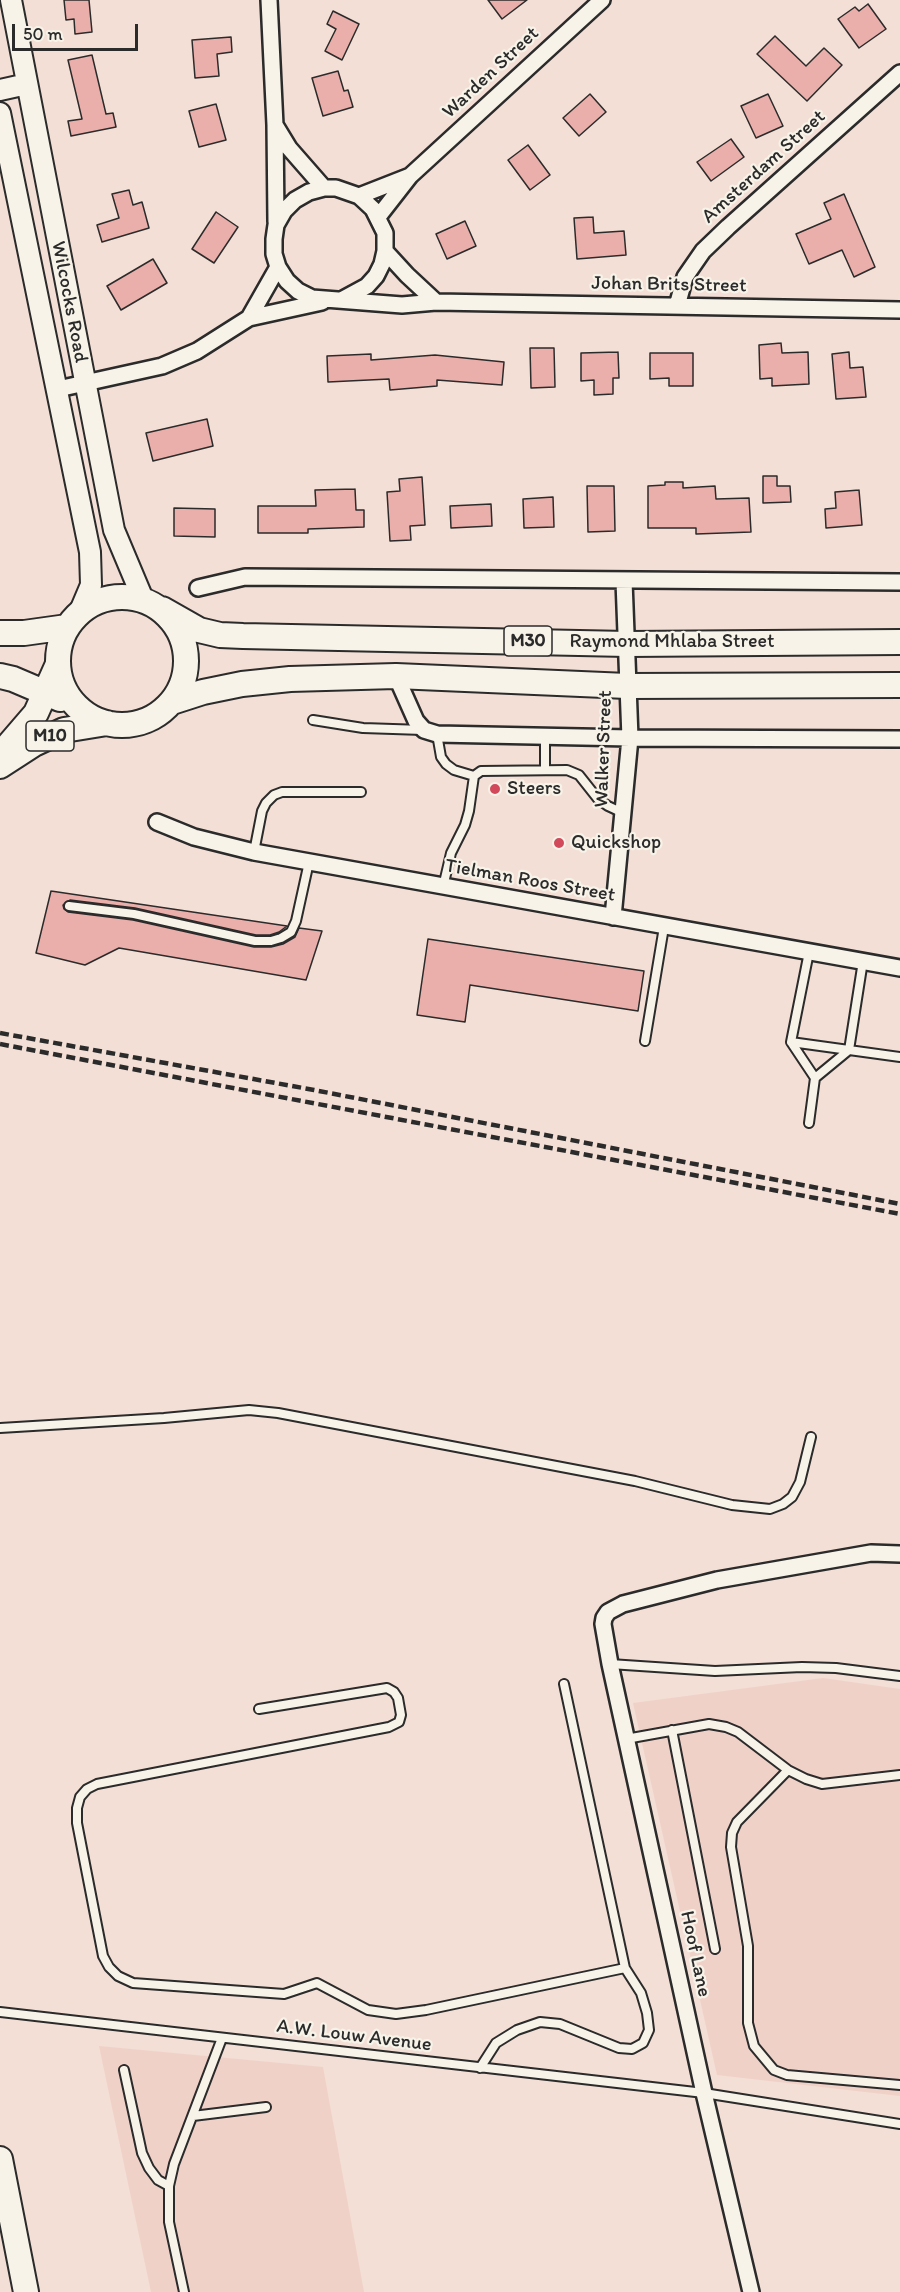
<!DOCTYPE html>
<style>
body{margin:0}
#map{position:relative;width:900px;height:2292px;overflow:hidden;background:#f3dfd5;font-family:Itim,sans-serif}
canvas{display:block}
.scale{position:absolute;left:12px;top:24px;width:126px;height:27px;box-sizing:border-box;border:3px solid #2b2b2b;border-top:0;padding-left:8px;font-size:18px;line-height:21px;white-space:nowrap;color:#2b2b2b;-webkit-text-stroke:4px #f7f3e8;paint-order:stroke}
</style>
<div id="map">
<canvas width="900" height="2292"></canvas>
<div class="scale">50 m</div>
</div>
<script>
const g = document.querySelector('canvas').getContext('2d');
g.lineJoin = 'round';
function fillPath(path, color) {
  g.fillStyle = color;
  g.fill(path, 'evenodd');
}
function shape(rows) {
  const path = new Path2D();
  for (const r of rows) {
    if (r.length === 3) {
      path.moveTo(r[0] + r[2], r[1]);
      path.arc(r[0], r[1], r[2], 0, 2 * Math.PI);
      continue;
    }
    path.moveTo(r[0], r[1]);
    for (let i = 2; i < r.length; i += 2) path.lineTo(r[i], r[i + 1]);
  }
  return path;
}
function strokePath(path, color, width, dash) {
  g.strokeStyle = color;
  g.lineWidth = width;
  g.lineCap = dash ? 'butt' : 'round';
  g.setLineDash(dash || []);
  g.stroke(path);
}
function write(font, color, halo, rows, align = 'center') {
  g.font = font + ' Itim,sans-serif';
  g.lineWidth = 4.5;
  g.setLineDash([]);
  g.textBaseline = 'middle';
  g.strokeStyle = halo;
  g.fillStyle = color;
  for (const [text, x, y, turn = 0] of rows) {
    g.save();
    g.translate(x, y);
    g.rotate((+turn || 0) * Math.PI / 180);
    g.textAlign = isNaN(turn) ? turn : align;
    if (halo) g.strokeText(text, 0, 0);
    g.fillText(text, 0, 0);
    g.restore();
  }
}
fillPath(shape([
 [823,1678,900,1689,900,2096,717,2075,633,1703],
 [99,2046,323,2067,364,2292,151,2292]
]), '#f0d1c8');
const building = shape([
 [64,0,89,0,92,32,75,34,74,19,66,20,64,0],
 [488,0,527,0,502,19,488,0],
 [868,4,886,29,859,48,838,19,855,7,859,11,868,4],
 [333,11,359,24,342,60,325,51,336,29,327,24,333,11],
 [775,36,806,66,824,48,842,65,807,101,757,54,775,36],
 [231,37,232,52,217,54,219,76,195,78,192,40,231,37],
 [92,55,106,114,113,113,116,127,71,136,68,121,82,119,68,60,92,55],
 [338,71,344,91,348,90,353,107,323,116,312,78,338,71],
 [590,94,606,112,579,136,563,118,590,94],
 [768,94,783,126,756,138,741,106,768,94],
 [216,104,226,140,199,147,189,111,216,104],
 [731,139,744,157,711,181,697,162,731,139],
 [528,145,550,175,530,190,508,160,528,145],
 [129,190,133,205,142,202,149,228,102,242,97,225,119,218,112,194,129,190],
 [844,194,875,267,854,277,842,250,809,264,796,234,831,219,824,203,844,194],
 [216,212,238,227,214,263,192,249,216,212],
 [593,217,594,233,624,231,626,255,577,259,574,218,593,217],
 [465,221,476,246,447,259,436,234,465,221],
 [153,259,167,283,121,310,107,286,153,259],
 [781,343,782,353,808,352,809,384,772,386,772,378,760,379,759,345,781,343],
 [530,348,554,348,555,387,531,388,530,348],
 [618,352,619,378,613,378,613,394,594,395,594,380,581,381,581,353,618,352],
 [849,352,850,368,863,367,866,397,836,399,832,354,849,352],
 [650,353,693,353,693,386,669,386,669,378,650,379,650,353],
 [371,354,371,360,435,355,504,362,502,385,437,380,437,386,390,390,389,379,328,382,327,356,371,354],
 [207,419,213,446,153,461,146,433,207,419],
 [763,476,777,476,777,486,790,486,791,502,763,503,763,476],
 [422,477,425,525,410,526,411,540,390,541,387,492,400,491,399,479,422,477],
 [665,482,683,482,683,488,715,486,716,499,749,498,751,532,696,534,696,528,648,528,648,486,665,485,665,482],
 [587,486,614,486,615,531,588,532,587,486],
 [355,489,356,510,364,510,364,527,308,529,308,533,258,533,258,506,316,506,315,490,355,489],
 [859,490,862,525,826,528,825,509,836,508,835,492,859,490],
 [553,497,554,527,524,528,523,499,553,497],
 [491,504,492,526,451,528,450,506,491,504],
 [174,508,215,509,215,537,174,536,174,508],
 [51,891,287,926,279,932,270,935,256,935,135,908,70,900,63,905,64,909,68,912,133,920,254,947,271,947,283,944,295,937,299,928,322,931,306,980,119,948,85,965,36,953,51,891],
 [428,939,644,971,638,1011,470,985,465,1022,417,1015,428,939]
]);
fillPath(building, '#eaafaa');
strokePath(building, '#2b2b2b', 1.5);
const service = shape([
 [313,720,363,728,423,730],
 [437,734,441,757,446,764,454,770,474,776],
 [545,770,545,736],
 [254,852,262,811,266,803,274,795,282,792,361,792],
 [443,887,451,853,465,825,469,811,474,776,481,771,567,770,579,775,598,799,608,806,623,813],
 [69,906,134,914,255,941,271,941,281,938,291,932,296,921,309,862],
 [809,952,791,1042,815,1078,809,1123],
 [645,1041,664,927],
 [791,1042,900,1057],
 [815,1078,849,1050,863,961],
 [0,1428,164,1418,249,1410,278,1413,635,1481,732,1505,770,1509,783,1504,792,1497,800,1482,811,1437],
 [610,1664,715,1671,802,1667,836,1668,900,1676],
 [259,1709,387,1688,394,1692,398,1698,401,1715,399,1722,389,1727,97,1784,87,1789,80,1797,77,1808,77,1823,103,1956,109,1967,118,1976,133,1983,284,1994,317,1983,368,2010,396,2014,426,2010,625,1968],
 [672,1730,715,1949],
 [626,1739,709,1724,726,1727,738,1732,788,1770,806,1779,822,1784,900,1775],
 [788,1770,737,1822,732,1833,731,1847,748,1946,748,2023,754,2046,774,2070,787,2075,900,2085],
 [0,2012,704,2093,900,2124],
 [480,2068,496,2043,517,2030,540,2022,560,2024,619,2048,632,2049,643,2043,649,2030,647,2013,641,1993,625,1968,564,1684],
 [124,2070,142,2153,149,2168,158,2180,169,2186],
 [193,2116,266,2107],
 [184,2292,169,2222,169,2186,174,2164,222,2038]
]);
const minor = shape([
 [269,0,275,125,276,222],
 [275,125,289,148,324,188],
 [359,196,410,176],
 [378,217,410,176,602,0],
 [385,251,407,275,436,302],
 [343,299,367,286,376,276,382,264,385,251,385,233,373,209,359,196,336,188,324,188,309,192,295,200,284,211,276,225,274,239,274,254,278,267,287,281,298,291,312,298,402,305,436,302,900,310],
 [677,306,685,277,703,251,728,227,900,73],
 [249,318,278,267],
 [58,389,162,366,197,351,249,318,322,302],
 [198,588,245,577,900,582],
 [396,676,416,721,424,730,437,734,630,738,900,739],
 [157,822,194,837,254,852,900,968],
 [613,917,630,738,624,581],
 [751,2292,704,2093,610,1664,603,1624,604,1618,608,1612,623,1604,717,1580,871,1553,900,1554]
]);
const tertiary = shape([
 [11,0,114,530,143,599],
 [0,90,27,84],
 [0,113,90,552,91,585,80,611]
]);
const primary = shape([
 [122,661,64],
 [162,609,199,630,220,635,243,636,627,644,900,642],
 [0,633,24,633,67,627],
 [0,676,13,679,60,699],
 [172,702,203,692,242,684,290,679,396,676,627,686,900,685],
 [0,755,36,713,58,664],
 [0,766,34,744,64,730,107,723],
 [0,2159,26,2292]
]);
strokePath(service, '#2b2b2b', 12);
strokePath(minor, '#2b2b2b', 20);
strokePath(tertiary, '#2b2b2b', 24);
strokePath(primary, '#2b2b2b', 28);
strokePath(service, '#f7f3e8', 8);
strokePath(minor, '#f7f3e8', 15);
strokePath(tertiary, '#f7f3e8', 20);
strokePath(primary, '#f7f3e8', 24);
strokePath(shape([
 [0,1033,314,1090,900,1204],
 [0,1044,900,1214]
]), '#2b2b2b', 4.5, [9, 4.5]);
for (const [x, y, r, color] of [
 [495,789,6,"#d1495b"],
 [559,843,6,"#d1495b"]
]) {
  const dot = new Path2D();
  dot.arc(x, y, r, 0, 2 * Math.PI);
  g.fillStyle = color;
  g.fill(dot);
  strokePath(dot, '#f7f3e8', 2);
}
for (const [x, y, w] of [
 [528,641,48],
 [50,736,48]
]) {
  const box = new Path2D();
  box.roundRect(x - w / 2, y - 15, w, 30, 4.5);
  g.fillStyle = '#f7f3e8';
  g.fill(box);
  strokePath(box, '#2b2b2b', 1.5);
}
write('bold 18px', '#2b2b2b', null, [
 ["M30",528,641],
 ["M10",50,736]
]);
write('20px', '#2b2b2b', '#f7f3e8', [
 ["Warden Street",491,73,-43],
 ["Amsterdam Street",764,167,-42],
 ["Johan Brits Street",669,285,1],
 ["Wilcocks Road",69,302,79],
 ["Raymond Mhlaba Street",672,642],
 ["Walker Street",604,749,-88],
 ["Tielman Roos Street",530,881,10],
 ["Hoof Lane",695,1954,78],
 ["A.W. Louw Avenue",354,2036,7]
]);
write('20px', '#2b2b2b', '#f7f3e8', [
 ["Steers",507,789],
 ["Quickshop",571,843]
], 'left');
</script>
